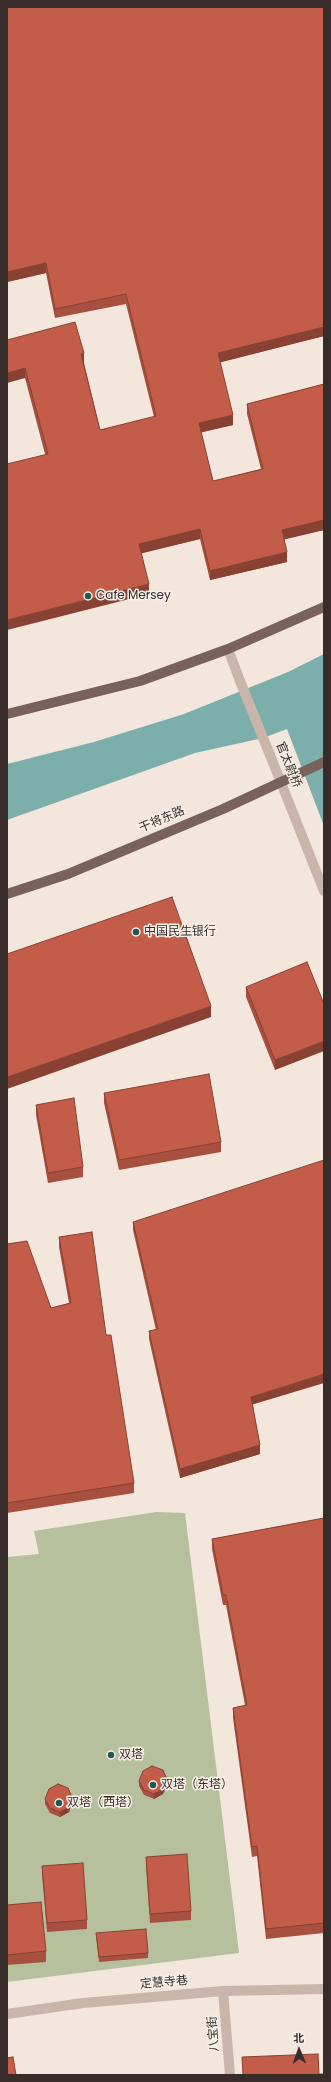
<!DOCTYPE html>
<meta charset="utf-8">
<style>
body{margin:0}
#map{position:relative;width:331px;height:2082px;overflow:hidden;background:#f2e6dd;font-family:Poppins,"Noto Sans SC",sans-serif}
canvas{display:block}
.frame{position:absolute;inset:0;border:8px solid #372c29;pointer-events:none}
.north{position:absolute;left:279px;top:2030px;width:40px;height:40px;-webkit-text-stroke:3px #f9f0e9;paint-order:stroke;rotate:358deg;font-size:11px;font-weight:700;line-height:16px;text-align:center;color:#372c29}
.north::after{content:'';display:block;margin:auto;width:14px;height:18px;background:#372c29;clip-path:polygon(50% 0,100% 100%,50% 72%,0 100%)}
</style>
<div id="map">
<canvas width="331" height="2082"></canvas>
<div class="frame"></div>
<div class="north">北</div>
</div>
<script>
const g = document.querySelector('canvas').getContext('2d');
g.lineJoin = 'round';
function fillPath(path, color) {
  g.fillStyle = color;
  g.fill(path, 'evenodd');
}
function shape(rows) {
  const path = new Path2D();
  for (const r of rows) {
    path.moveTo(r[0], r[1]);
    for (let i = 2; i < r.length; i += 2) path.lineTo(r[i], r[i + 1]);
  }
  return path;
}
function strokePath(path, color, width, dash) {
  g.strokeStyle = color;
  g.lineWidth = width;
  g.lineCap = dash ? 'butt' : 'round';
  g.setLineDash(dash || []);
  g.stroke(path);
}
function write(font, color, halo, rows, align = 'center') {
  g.font = font + ' Poppins,"Noto Sans SC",sans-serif';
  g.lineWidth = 3;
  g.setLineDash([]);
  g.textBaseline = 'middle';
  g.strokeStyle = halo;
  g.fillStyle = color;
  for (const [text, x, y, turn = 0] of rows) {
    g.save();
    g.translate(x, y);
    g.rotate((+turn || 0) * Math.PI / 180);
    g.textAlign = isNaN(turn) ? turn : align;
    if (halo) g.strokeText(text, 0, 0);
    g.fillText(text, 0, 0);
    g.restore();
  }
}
fillPath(shape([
 [156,1512,185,1513,239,1953,7,1982,7,1557,39,1554,34,1531]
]), '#b7c09d');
fillPath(shape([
 [324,654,324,826,287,729,263,738,195,753,7,820,7,764,94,742,184,714,288,672]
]), '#7caeac');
strokePath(shape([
 [228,649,240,681],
 [270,755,324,891],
 [223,1991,230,2075],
 [7,2014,83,2003,223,1991,324,1989]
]), '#c9b5a9', 10);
strokePath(shape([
 [7,714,140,681,228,649,324,607],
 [7,894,68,874,223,809,324,762]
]), '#78625a', 10);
strokePath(shape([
 [240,681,270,755]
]), '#c9b5a9', 10);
fillPath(shape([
 [7,7,324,7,324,336,220,362,233,425,201,432,213,481,261,469,247,414,247,404,324,384,324,530,284,539,287,562,210,580,200,539,141,553,149,594,45,454,25,378,7,340,84,363,100,430,154,417,126,304,55,318,46,273,7,282],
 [246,987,324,1004,275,1070,246,997],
 [104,1093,221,1142,221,1152,119,1170,104,1103],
 [36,1105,83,1167,83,1177,48,1183,36,1115],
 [133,1222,253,1405,260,1454,180,1478,149,1339,149,1331,156,1330,133,1230],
 [59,1237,106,1335,134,1483,134,1493,7,1513,7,1244,51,1308,69,1303,59,1247],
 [324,1518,324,1933,266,1939,257,1856,252,1857,233,1718,233,1708,245,1705,226,1605,223,1605,212,1549,212,1539],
 [139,1781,167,1785,163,1794,154,1799,144,1795,139,1786],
 [45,1799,72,1802,69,1812,60,1817,50,1813,45,1804],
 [146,1857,191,1911,191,1920,150,1923,146,1865],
 [42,1866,87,1920,87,1929,47,1932,42,1874],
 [7,1905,46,1951,46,1962,7,1965],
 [96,1933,148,1953,148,1958,99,1962]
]), '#a8503f');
fillPath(shape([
 [46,263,46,273,7,282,7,272],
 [324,327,324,336,218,363,218,353],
 [84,353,84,363,81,363,81,354],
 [25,368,25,378,7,383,7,373],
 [233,415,233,425,199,433,199,423],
 [324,520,324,530,282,540,282,530],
 [200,529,200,539,139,554,139,544],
 [287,552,287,562,210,580,210,571],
 [149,584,149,594,7,630,7,620],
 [211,1006,211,1017,7,1089,7,1077],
 [324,1041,324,1051,275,1070,275,1060],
 [324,1374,324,1383,251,1405,251,1397],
 [260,1445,260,1454,180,1478,180,1469],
 [167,1779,167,1785,163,1794,154,1799,154,1794],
 [72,1797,72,1802,69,1812,60,1817,60,1812]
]), '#884133');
const building = shape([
 [7,7,324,7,324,327,218,353,233,415,199,423,213,481,263,469,247,404,324,384,324,520,282,530,287,552,210,571,200,529,139,544,149,584,7,620,7,464,48,454,25,368,7,373,7,340,75,322,84,353,81,354,100,430,156,416,126,294,55,309,46,263,7,272,7,7],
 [172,897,211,1006,7,1077,7,954,172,897],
 [307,962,324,1004,324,1041,275,1060,246,987,307,962],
 [209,1074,221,1142,119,1160,104,1093,209,1074],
 [74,1098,83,1167,48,1173,36,1105,74,1098],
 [324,1160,324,1374,251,1397,260,1445,180,1469,149,1331,158,1329,133,1222,324,1160],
 [92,1232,106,1335,111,1335,134,1483,7,1503,7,1244,27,1241,51,1308,71,1303,59,1237,92,1232],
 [324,1518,324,1923,266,1929,257,1846,252,1847,233,1708,247,1705,226,1595,223,1595,212,1539,324,1518],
 [152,1766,163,1770,167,1779,163,1789,154,1794,144,1790,139,1781,143,1771,152,1766],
 [58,1784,68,1788,72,1797,69,1807,60,1812,50,1808,45,1799,49,1789,58,1784],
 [187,1854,191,1911,150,1914,146,1857,187,1854],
 [83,1863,87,1920,47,1923,42,1866,83,1863],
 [41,1902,46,1951,7,1955,7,1905,41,1902],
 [146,1929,148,1953,99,1957,96,1933,146,1929],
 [318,2054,319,2074,324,2074,324,2075,243,2075,242,2057,318,2054],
 [13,2057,16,2075,7,2075,7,2058,13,2057]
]);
fillPath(building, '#c35d49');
strokePath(building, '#884133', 1);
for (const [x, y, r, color] of [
 [88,596,4,"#1f5756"],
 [136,932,4,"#1f5756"],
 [111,1755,4,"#1f5756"],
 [153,1785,4,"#1f5756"],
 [59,1803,4,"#1f5756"]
]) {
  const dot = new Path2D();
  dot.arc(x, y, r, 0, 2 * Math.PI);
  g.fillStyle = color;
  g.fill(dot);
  strokePath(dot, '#f9f0e9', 1.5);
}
write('12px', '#372c29', '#f9f0e9', [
 ["Cafe Mersey",96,596],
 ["中国民生银行",144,932],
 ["双塔",119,1755],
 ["双塔（东塔）",161,1785],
 ["双塔（西塔）",67,1803]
], 'left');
write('12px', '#372c29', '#f9f0e9', [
 ["官太尉桥",288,765,68],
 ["干将东路",162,820,-23],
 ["定慧寺巷",164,1983,-5],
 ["八宝街",214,2034,-94]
]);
</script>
